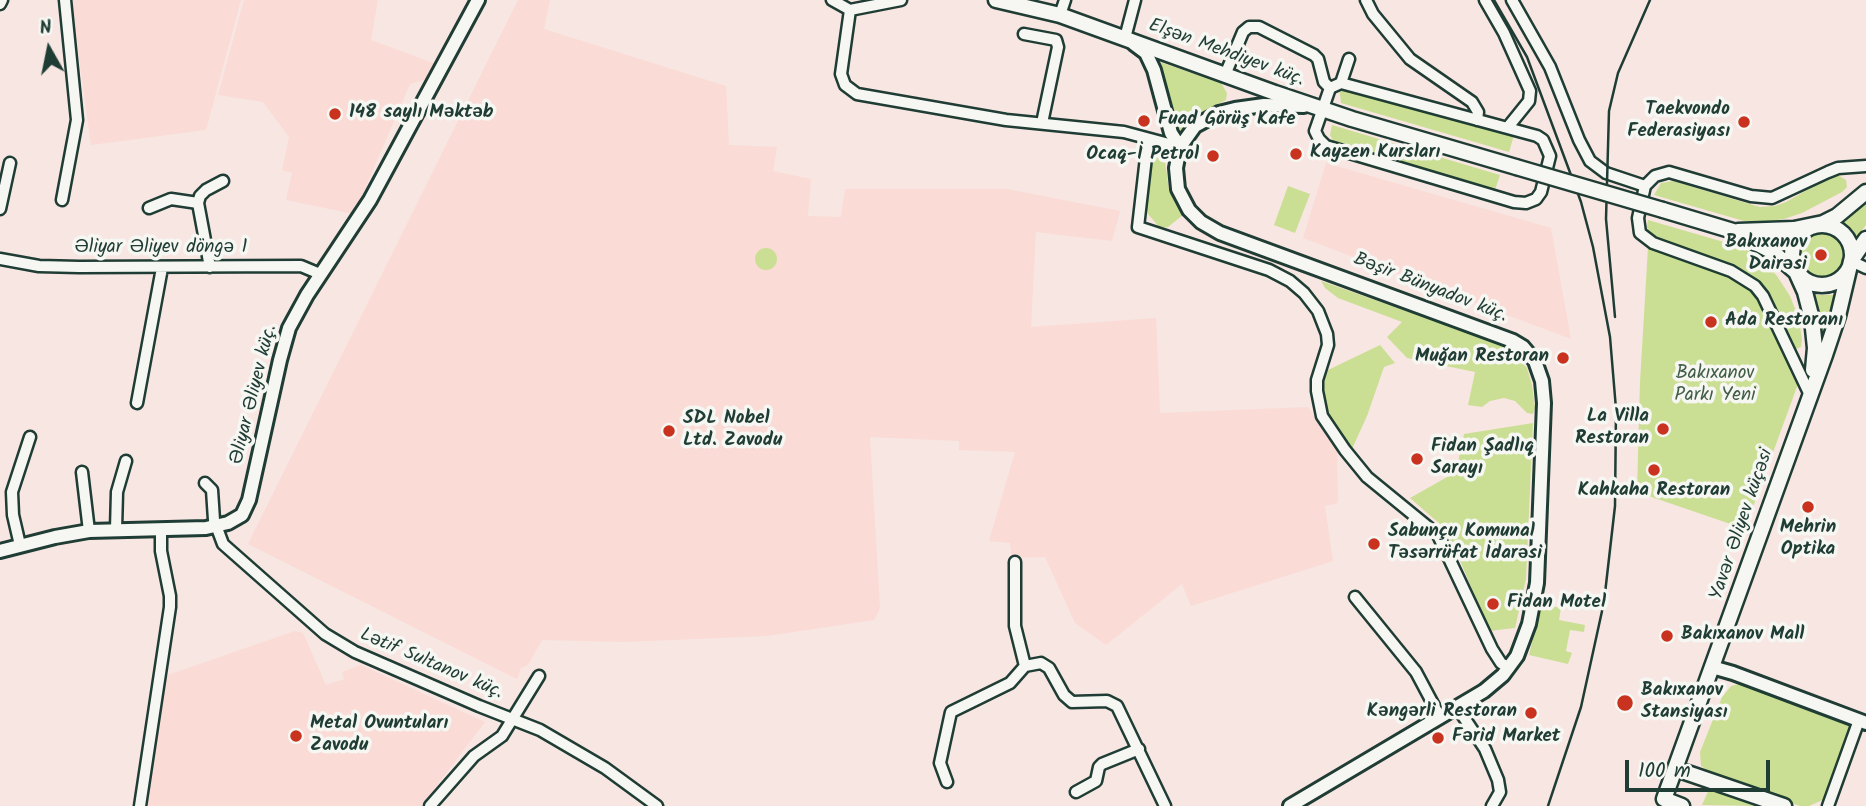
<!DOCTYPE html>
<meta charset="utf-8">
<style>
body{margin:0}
#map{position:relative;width:1866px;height:806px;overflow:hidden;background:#f8e6e2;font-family:Kalam,sans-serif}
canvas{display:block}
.north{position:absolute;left:14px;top:14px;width:70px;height:70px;-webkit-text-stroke:5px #f6f6f2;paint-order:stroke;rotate:351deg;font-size:19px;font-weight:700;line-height:28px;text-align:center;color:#1f3d34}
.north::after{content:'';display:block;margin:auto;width:24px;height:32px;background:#1f3d34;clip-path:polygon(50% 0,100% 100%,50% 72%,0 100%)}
.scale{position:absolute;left:1625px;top:760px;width:145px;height:32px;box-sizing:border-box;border:4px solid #1f3d34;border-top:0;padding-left:9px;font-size:21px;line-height:24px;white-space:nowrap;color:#1f3d34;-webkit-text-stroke:5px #f6f6f2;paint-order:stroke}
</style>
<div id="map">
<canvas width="1866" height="806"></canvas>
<div class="north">N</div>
<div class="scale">100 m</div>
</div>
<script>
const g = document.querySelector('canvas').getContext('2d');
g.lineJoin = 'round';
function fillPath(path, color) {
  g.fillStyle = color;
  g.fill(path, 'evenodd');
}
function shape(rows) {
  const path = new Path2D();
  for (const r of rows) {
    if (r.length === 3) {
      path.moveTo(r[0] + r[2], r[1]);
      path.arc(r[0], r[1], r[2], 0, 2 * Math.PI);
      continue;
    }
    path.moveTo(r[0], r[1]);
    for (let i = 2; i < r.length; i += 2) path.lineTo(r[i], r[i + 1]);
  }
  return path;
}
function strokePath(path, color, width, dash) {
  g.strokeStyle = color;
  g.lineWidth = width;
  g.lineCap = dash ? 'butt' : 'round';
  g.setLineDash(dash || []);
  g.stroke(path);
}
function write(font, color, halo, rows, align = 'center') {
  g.font = font + ' Kalam,sans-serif';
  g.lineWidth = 7;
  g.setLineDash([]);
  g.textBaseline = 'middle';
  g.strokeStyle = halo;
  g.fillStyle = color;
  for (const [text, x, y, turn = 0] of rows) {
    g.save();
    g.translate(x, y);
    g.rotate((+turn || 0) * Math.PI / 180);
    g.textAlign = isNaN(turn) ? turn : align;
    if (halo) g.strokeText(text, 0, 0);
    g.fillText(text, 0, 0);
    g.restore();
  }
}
fillPath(shape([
 [71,0,241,0,206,130,91,145],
 [244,0,378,0,371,40,436,64,429,78,410,84,354,214,286,200,292,173,282,170,289,137,263,102,218,95],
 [518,0,550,0,544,29,726,86,729,145,777,147,773,171,811,179,808,216,841,217,845,189,1007,189,1120,211,1112,241,1036,232,1031,327,1156,318,1160,413,1308,407,1337,449,1338,503,1325,506,1333,561,1191,606,1182,584,1106,645,1075,623,1045,557,1012,558,1010,543,989,541,1015,452,959,450,959,441,870,437,880,608,874,620,767,636,624,642,542,640,528,665,521,668,517,679,248,544],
 [1326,163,1551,228,1571,339,1303,238],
 [295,631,303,633,326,685,344,679,342,672,361,665,485,722,421,806,144,806,162,677]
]), '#fadbd6');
fillPath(shape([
 [1160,62,1221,83,1227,93,1226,100,1196,116,1179,132],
 [1339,87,1514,135,1509,152,1341,103],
 [1332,125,1500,175,1495,190,1335,144,1330,135],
 [1162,153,1164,154,1169,190,1183,215,1168,227,1160,228,1148,214,1146,205,1150,162,1155,155],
 [1833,175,1838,175,1846,180,1847,187,1842,192,1802,213,1784,219,1764,222,1744,221,1654,195,1661,183,1673,181,1760,207,1775,206,1786,202],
 [1288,186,1310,194,1295,233,1274,225],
 [1866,203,1866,225,1856,238,1842,222],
 [1648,220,1741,247,1759,257,1777,276,1790,296,1799,319,1802,340,1801,347,1796,349,1791,344,1772,302,1761,284,1738,268,1650,234,1647,227],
 [1821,255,22],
 [1750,236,1790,236,1785,253],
 [1648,247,1723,273,1742,283,1753,293,1763,306,1798,384,1745,529,1637,492,1640,382],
 [766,259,11],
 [1321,281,1500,344,1516,355,1527,368,1532,385,1535,408,1533,414,1527,413,1515,401,1504,398,1490,401,1482,407,1468,405,1475,372,1407,358,1387,337,1402,322,1338,298,1325,288],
 [1811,295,1837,295,1824,336],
 [1380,345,1395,363,1384,367,1367,416,1352,449,1329,414,1322,395,1324,380,1328,370],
 [1533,423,1526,579,1515,628,1489,631,1457,553,1441,525,1410,498,1456,472,1464,434],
 [1541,604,1561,608,1559,620,1585,625,1584,632,1570,630,1566,651,1572,653,1568,664,1529,655],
 [1739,684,1852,724,1825,799,1809,806,1800,806,1713,775,1701,766,1700,752,1722,697,1731,686],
 [1709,789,1759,806,1702,805]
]), '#cbdf94');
const minor = shape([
 [832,0,850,10,901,0],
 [1366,0,1373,14,1410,59,1472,102,1478,112,1477,120],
 [1485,0,1504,33,1530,91,1529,101,1508,127],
 [1512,0,1550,67,1579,140,1590,161,1606,173,1645,186],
 [0,4,2,0],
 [850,10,841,74,845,85,857,94,1006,120,1124,132,1180,147],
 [1060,15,1065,0],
 [1024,34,1056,40,1058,47,1042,123],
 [1125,38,1135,0],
 [1225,75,1243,32,1249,27,1259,27,1314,55,1318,59,1324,82,1330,88],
 [1341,83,1537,136,1543,140,1550,156,1541,192,1536,199,1526,203,1514,202,1326,146,1319,139,1315,131,1330,88,1341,83],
 [1341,83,1349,59],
 [1148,140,1138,227,1269,270,1290,281,1304,293,1318,311,1327,334,1328,345,1317,380,1317,391,1322,416,1345,450,1367,477,1438,535,1492,649,1501,663,1509,668],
 [62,200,77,120,65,0],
 [149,208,171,199,198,203],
 [0,209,10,163],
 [0,259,39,266,79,267,301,266,320,274],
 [1851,261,1866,268],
 [210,267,198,203,200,196,206,190,223,181],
 [1810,395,1763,296,1755,286,1731,271,1653,243,1640,233,1638,218,1645,186,1655,176,1669,172,1751,196,1772,198,1828,172,1838,168,1866,166],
 [137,403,162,268],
 [82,472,89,531],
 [205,483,212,490,214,520,223,544,325,634,355,652,479,706,540,730,605,768,657,806],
 [116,529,117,492,126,461],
 [20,545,13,515,12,492,30,437],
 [1015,562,1015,626,1025,666],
 [1355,597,1416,672,1440,717],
 [1457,707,1485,749,1498,780,1500,792,1492,806],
 [947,782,940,763,951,712,1010,683,1025,666,1041,663,1049,668,1064,695,1072,702,1107,701,1117,706,1165,806],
 [1076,792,1096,781,1099,767,1102,764,1139,749],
 [140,806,170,607,170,596,161,551,161,529],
 [430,806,474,756,502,736,539,676],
 [1828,806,1859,720]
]);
const tertiary = shape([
 [1134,44,1146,53,1154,70,1171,133,1180,147],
 [0,551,55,537,89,531,206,528,228,523,242,515,249,500,280,360,289,328,307,295,370,200,478,0],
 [1712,667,1733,673,1866,723],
 [1290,806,1484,691,1503,675,1517,656,1529,624,1537,583,1544,403,1542,381,1535,361,1523,347,1513,341,1220,233,1201,222,1189,210,1178,189,1176,168,1180,147,1195,126,1219,113,1235,109,1264,105,1304,106]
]);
const secondary = shape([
 [996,0,1060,15,1275,93,1352,119,1516,167],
 [1663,210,1733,231,1773,252,1796,272,1805,292,1812,319,1815,348,1813,370],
 [1822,255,30],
 [1738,231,1794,229,1823,223,1837,216,1866,192],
 [1676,769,1784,806],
 [1682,806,1664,799,1825,355,1838,316,1851,261,1866,239]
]);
strokePath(minor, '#1f3d34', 15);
strokePath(tertiary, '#1f3d34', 18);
strokePath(secondary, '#1f3d34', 19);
strokePath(minor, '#f6f6f2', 10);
strokePath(tertiary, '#f6f6f2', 12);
strokePath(secondary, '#f6f6f2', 14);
strokePath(shape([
 [1494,0,1527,57,1581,202,1593,247,1610,337,1616,409,1615,506,1604,602,1581,707,1548,806],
 [1615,317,1606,219,1609,111,1618,73,1650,0]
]), '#1f3d34', 2.5);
const secondaryBridge = shape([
 [1516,167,1663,210]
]);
strokePath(secondaryBridge, '#1f3d34', 19, []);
strokePath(secondaryBridge, '#f6f6f2', 14);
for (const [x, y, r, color] of [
 [335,114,7,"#c8321e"],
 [1144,121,7,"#c8321e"],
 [1744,122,7,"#c8321e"],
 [1296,154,7,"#c8321e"],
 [1213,156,7,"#c8321e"],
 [1821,255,7,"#c8321e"],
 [1711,322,7,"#c8321e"],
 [1563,358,7,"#c8321e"],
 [1663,429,7,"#c8321e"],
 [669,431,7,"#c8321e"],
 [1417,459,7,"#c8321e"],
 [1654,470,7,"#c8321e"],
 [1808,507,7,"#c8321e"],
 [1374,544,7,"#c8321e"],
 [1493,604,7,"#c8321e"],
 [1667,636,7,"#c8321e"],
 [1625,703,9,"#c8321e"],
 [1531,713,7,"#c8321e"],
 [296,736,7,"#c8321e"],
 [1438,738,7,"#c8321e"]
]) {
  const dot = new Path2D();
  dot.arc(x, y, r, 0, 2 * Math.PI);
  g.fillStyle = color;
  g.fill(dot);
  strokePath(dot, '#f6f6f2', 2.5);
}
write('19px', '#1f3d34', '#f6f6f2', [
 ["Elşən Mehdiyev küç.",1226,54,20],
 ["Əliyar Əliyev döngə 1",161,249],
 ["Bəşir Bünyadov küç.",1430,289,21],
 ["Əliyar Əliyev küç.",255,395,-76],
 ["Yavər Əliyev küçəsi",1743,525,-71],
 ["Lətif Sultanov küç.",431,665,23]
]);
write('bold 19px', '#1f3d34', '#f6f6f2', [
 ["Taekvondo",1730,111,"right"],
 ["Federasiyası",1730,133,"right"],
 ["148 saylı Məktəb",349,114],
 ["Fuad Görüş Kafe",1158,121],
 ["Kayzen Kursları",1310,154],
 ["Ocaq-İ Petrol",1199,156,"right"],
 ["Bakıxanov",1807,244,"right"],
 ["Dairəsi",1807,266,"right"],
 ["Ada Restoranı",1725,322],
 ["Muğan Restoran",1549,358,"right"],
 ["La Villa",1649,418,"right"],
 ["Restoran",1649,440,"right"],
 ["SDL Nobel",683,420],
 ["Ltd. Zavodu",683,442],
 ["Fidan Şadlıq",1431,448],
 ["Sarayı",1431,470],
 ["Kahkaha Restoran",1654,492,"center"],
 ["Mehrin",1808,529,"center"],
 ["Optika",1808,551,"center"],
 ["Sabunçu Komunal",1388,533],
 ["Təsərrüfat İdarəsi",1388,555],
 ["Fidan Motel",1507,604],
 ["Bakıxanov Mall",1681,636],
 ["Bakıxanov",1641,692],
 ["Stansiyası",1641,714],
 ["Kəngərli Restoran",1517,713,"right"],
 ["Metal Ovuntuları",310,725],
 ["Zavodu",310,747],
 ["Fərid Market",1452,738]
], 'left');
write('19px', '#415d47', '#f6f6f2', [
 ["Bakıxanov",1715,375],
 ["Parkı Yeni",1715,397]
]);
</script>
